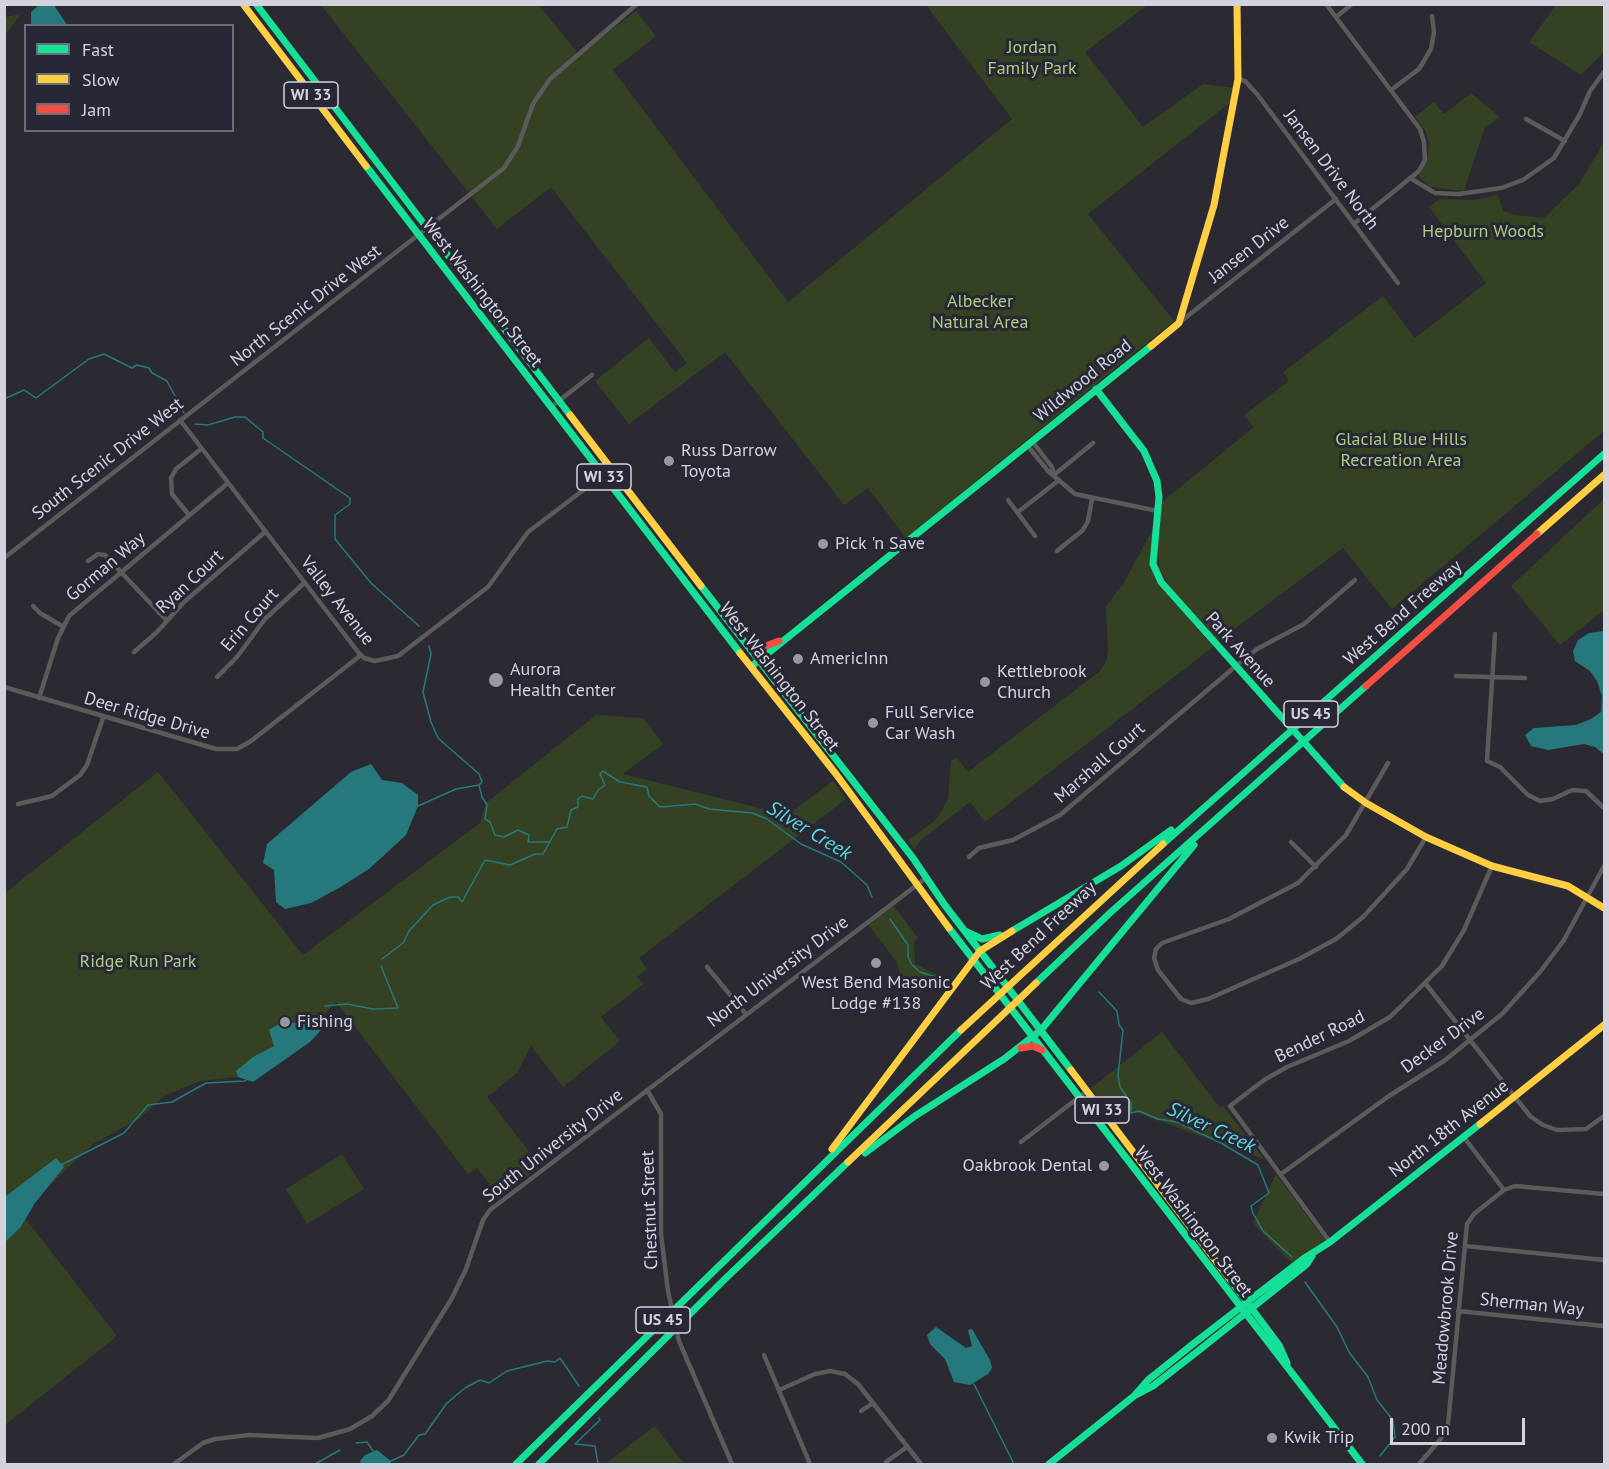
<!DOCTYPE html>
<style>
body{margin:0}
#map{position:relative;width:1609px;height:1469px;overflow:hidden;background:#2b2a32;font-family:"PT Sans",sans-serif}
canvas{display:block}
.frame{position:absolute;inset:0;border:6px solid #d4d3dd;pointer-events:none}
.legend{position:absolute;left:24px;top:24px;width:210px;height:108px;box-sizing:border-box;background:#282736;border:2px solid #6d6c79;margin:0;padding:8px 10px;list-style:none;font-size:18px;color:#d4d3dd}
.legend li{display:flex;align-items:center;gap:12px;height:30px}
.legend b{width:30px;border:2px solid #6d6c79}
.scale{position:absolute;left:1390px;top:1418px;width:135px;height:27px;box-sizing:border-box;border:3px solid #d4d3dd;border-top:0;padding-left:8px;font-size:18px;line-height:21px;white-space:nowrap;color:#d4d3dd;-webkit-text-stroke:4px #282736;paint-order:stroke}
</style>
<div id="map">
<canvas width="1609" height="1469"></canvas>
<div class="frame"></div>
<ul class="legend">
<li><b style="height:8px;background:#16e098"></b>Fast</li>
<li><b style="height:8px;background:#ffcf43"></b>Slow</li>
<li><b style="height:8px;background:#f24e42"></b>Jam</li>
</ul>
<div class="scale">200 m</div>
</div>
<script>
const g = document.querySelector('canvas').getContext('2d');
g.lineJoin = 'round';
function fillPath(path, color) {
  g.fillStyle = color;
  g.fill(path, 'evenodd');
}
function shape(rows) {
  const path = new Path2D();
  for (const r of rows) {
    path.moveTo(r[0], r[1]);
    for (let i = 2; i < r.length; i += 2) path.lineTo(r[i], r[i + 1]);
  }
  return path;
}
function strokePath(path, color, width, dash) {
  g.strokeStyle = color;
  g.lineWidth = width;
  g.lineCap = dash ? 'butt' : 'round';
  g.setLineDash(dash || []);
  g.stroke(path);
}
function write(font, color, halo, rows, align = 'center') {
  g.font = font + ' "PT Sans",sans-serif';
  g.lineWidth = 6;
  g.setLineDash([]);
  g.textBaseline = 'middle';
  g.strokeStyle = halo;
  g.fillStyle = color;
  for (const [text, x, y, turn = 0] of rows) {
    g.save();
    g.translate(x, y);
    g.rotate((+turn || 0) * Math.PI / 180);
    g.textAlign = isNaN(turn) ? turn : align;
    if (halo) g.strokeText(text, 0, 0);
    g.fillText(text, 0, 0);
    g.restore();
  }
}
fillPath(shape([
 [1557,4,1604,5,1604,52,1581,75,1529,42],
 [321,5,539,5,579,55,636,11,656,36,613,70,788,302,1012,119,926,5,1148,5,1085,52,1143,127,1203,84,1234,88,1231,102,1088,214,1174,321,906,538,868,488,844,505,725,352,629,424,595,381,649,338,675,372,687,363,551,187,497,229],
 [21,14,5,35,5,17],
 [1471,93,1500,117,1485,127,1464,191,1430,187,1419,177,1427,160,1429,144,1425,130,1415,117,1434,102,1444,114],
 [1604,142,1604,431,1392,609,1343,548,1218,641,1174,593,1160,571,1157,546,1162,502,1254,427,1244,415,1289,381,1283,372,1383,296,1415,338,1486,283,1429,207,1439,199,1474,200,1498,195,1503,211,1515,215,1544,218,1579,184],
 [1604,499,1604,610,1560,645,1511,586],
 [1153,529,1150,558,1154,577,1213,647,985,822,970,802,920,841,914,850,908,840,936,820,948,799,951,761,956,757,968,772,1100,671,1106,662,1108,651,1106,606,1123,584],
 [596,715,643,718,663,744,623,774,787,815,833,781,846,799,639,958,647,969,637,977,643,984,601,1017,620,1041,609,1050,563,1087,531,1046,517,1073,487,1097,540,1166,500,1197,477,1168,468,1174,336,1002,310,1030,255,1075,200,1081,164,1096,139,1119,93,1144,21,1213,117,1336,5,1425,5,893,158,772,303,955,480,823,486,803],
 [892,904,918,938,914,942,915,964,942,977,918,994,899,971,896,961,867,923],
 [1162,1032,1220,1108,1223,1106,1264,1159,1121,1107,1110,1115,1091,1088],
 [342,1154,364,1189,307,1224,286,1189],
 [1276,1174,1325,1240,1292,1264,1253,1223],
 [655,1426,684,1464,605,1464]
]), '#354123');
fillPath(shape([
 [39,5,54,5,67,25,31,25,31,12],
 [1604,631,1604,754,1595,747,1584,744,1548,750,1531,746,1525,735,1534,728,1576,725,1591,719,1601,712,1602,696,1597,681,1590,671,1575,661,1573,651,1578,640,1589,633],
 [371,764,382,780,402,783,418,795,418,806,406,835,369,869,339,888,311,903,285,909,276,902,274,870,263,863,267,844,351,772],
 [299,1022,324,1027,310,1042,253,1082,238,1077,236,1071,253,1057,274,1046,269,1030,277,1025],
 [56,1158,64,1167,35,1203,20,1228,5,1242,5,1197],
 [936,1327,966,1348,972,1346,968,1330,972,1329,990,1360,992,1368,988,1374,970,1385,954,1382,945,1359,930,1344,927,1335],
 [377,1450,391,1461,391,1464,361,1464,360,1461,365,1455]
]), '#25797d');
strokePath(shape([
 [4,399,24,390,36,398,89,359,104,354,132,368,137,365,149,368,152,373,167,381,184,413],
 [195,424,208,425,235,417,245,417,263,432,263,438,350,498,350,504,335,515,335,539,371,583,419,626],
 [429,646,431,654,423,692,431,722,438,738,479,774,482,782,479,785],
 [418,806,456,789,479,785,482,797,487,805,485,819,490,822,495,835,504,837,518,830,529,835,528,842,549,842],
 [890,919,908,945,908,957,912,965,920,972,942,979],
 [382,959,403,943,409,931,433,905,450,897,458,897,462,902,485,860,510,865,535,854,543,854,557,829,567,827,571,810,578,807,578,799,582,796,593,799,598,790,605,785,600,774,603,771,620,782,647,787,649,796,660,807,695,804,709,809,752,813,767,819,801,844,841,862,867,885,872,897],
 [1099,992,1117,1011,1119,1025,1123,1030,1118,1075,1120,1087,1131,1103,1131,1113,1139,1111,1158,1119,1177,1122,1221,1143,1258,1165,1269,1193,1251,1206,1253,1213,1263,1231,1292,1257],
 [325,1006,347,1004,373,1009,398,1008,381,966],
 [311,1025,316,1021],
 [61,1165,124,1133,148,1105,172,1102,206,1083,245,1081,248,1078],
 [1305,1282,1337,1327,1349,1352,1368,1377,1377,1400,1393,1420,1395,1437,1380,1456],
 [974,1384,1014,1464],
 [356,1443,367,1442,373,1451],
 [391,1461,404,1455,419,1435,425,1434,447,1403,465,1388,480,1380,489,1383,507,1371,547,1361,555,1362,560,1358,579,1386],
 [315,1464,340,1450],
 [598,1464,595,1446,575,1444,600,1420,599,1418]
]), '#25797d', 1.5);
strokePath(shape([
 [1326,4,1420,129,1424,142,1425,160,1419,171,1355,223],
 [1336,17,1352,4],
 [1238,79,1245,81,1257,94,1398,283],
 [1391,90,1419,69,1431,49,1434,32,1432,16],
 [1526,119,1565,141],
 [1410,178,1435,193,1459,194,1501,188,1523,180,1554,158,1580,114,1590,91,1604,72],
 [1180,322,1336,199],
 [551,407,592,375],
 [180,420,358,652,364,658,375,661,398,656,488,587,528,532,611,469],
 [1032,441,1052,467,1054,475],
 [1027,445,1048,471,1075,494,1158,511],
 [1054,475,1093,443],
 [1008,500,1035,536],
 [1018,512,1059,480],
 [189,515,172,494,171,478,176,469,201,449],
 [1057,551,1083,530,1088,521,1092,499],
 [4,558,504,168,518,146,533,104,550,79,637,4],
 [88,561,98,554,105,555,167,621],
 [33,606,40,613,62,626],
 [1495,634,1487,761,1500,767,1528,795,1540,801,1553,799,1572,790,1586,791,1604,808],
 [134,652,157,632,184,602,265,532],
 [1456,676,1525,678],
 [217,677,237,657,265,619,304,583],
 [4,687,216,749,237,749,251,741,361,655],
 [39,698,58,638,69,616,228,483],
 [1388,763,1346,835,1298,883,1229,919,1162,943,1156,949,1154,958,1158,970,1181,999,1191,1003,1208,999,1299,959,1336,939,1363,917,1407,869,1426,837],
 [18,804,52,796,80,775,87,765,103,718],
 [1291,842,1316,867],
 [969,857,979,848,1013,840,1060,815,1243,660,1257,649,1304,624,1355,580],
 [707,967,746,1014],
 [1425,983,1530,1116,1543,1125,1557,1130,1586,1129,1604,1116],
 [647,1090,661,1114,661,1234,668,1291,679,1341,732,1464],
 [1463,1136,1504,1190],
 [1021,1142,1087,1091],
 [1281,1174,1389,1096,1444,1061,1502,1014,1540,972,1564,940,1604,866],
 [1330,1242,1230,1106,1264,1080,1287,1067,1349,1041,1390,1017,1442,966,1464,930,1492,866],
 [1465,1246,1604,1260],
 [1458,1311,1604,1326],
 [764,1355,810,1464],
 [779,1390,815,1374,830,1371,845,1374,858,1384,921,1464],
 [861,1411,873,1403],
 [886,1462,907,1447],
 [174,1464,203,1443,215,1439,249,1435,318,1438,350,1429,372,1416,388,1401,452,1298,466,1269,483,1220,490,1210,926,878],
 [1419,1464,1440,1440,1448,1425,1467,1224,1474,1214,1504,1190,1515,1186,1604,1194]
]), '#5c5a5a', 4.5);
strokePath(shape([
 [256,4,570,415],
 [366,166,740,653],
 [1096,389,1144,451,1157,481,1159,497,1153,564,1161,582,1344,787],
 [701,586,913,858,944,904,1071,1070],
 [752,666,1151,346],
 [1163,844,1604,454],
 [949,928,1362,1464],
 [965,931,982,939,1000,935],
 [1012,931,1121,866,1171,830],
 [1036,983,1111,912,1366,686],
 [865,1153,915,1116,1004,1059,1041,1030,1194,845],
 [1228,1277,1279,1345,1287,1363],
 [1134,1396,1148,1380,1193,1344,1303,1259,1330,1242,1480,1124],
 [516,1464,961,1030],
 [539,1464,726,1278,848,1162],
 [1049,1464,1134,1396,1153,1386,1198,1351,1307,1264,1312,1256]
]), '#16e098', 7);
strokePath(shape([
 [243,4,366,166],
 [1151,346,1179,323,1214,205,1238,79,1237,4],
 [570,415,701,586],
 [1537,534,1604,475],
 [740,653,836,774,949,928],
 [1344,787,1366,803,1426,837,1492,866,1568,886,1604,908],
 [961,1030,1163,844],
 [1071,1070,1228,1277],
 [1480,1124,1604,1025],
 [832,1149,980,951,1012,931],
 [848,1162,1036,983]
]), '#ffcf43', 7);
strokePath(shape([
 [749,645,763,647,779,641],
 [1366,686,1537,534],
 [1021,1048,1033,1046,1042,1050]
]), '#f24e42', 7);
for (const [x, y, r, color] of [
 [669,461,6,"#9998a1"],
 [823,544,6,"#9998a1"],
 [798,659,6,"#9998a1"],
 [496,680,8,"#9998a1"],
 [985,682,6,"#9998a1"],
 [873,723,6,"#9998a1"],
 [876,963,6,"#9998a1"],
 [285,1022,6,"#9998a1"],
 [1104,1166,6,"#9998a1"],
 [1272,1438,6,"#9998a1"]
]) {
  const dot = new Path2D();
  dot.arc(x, y, r, 0, 2 * Math.PI);
  g.fillStyle = color;
  g.fill(dot);
  strokePath(dot, '#282736', 2);
}
for (const [x, y, w] of [
 [311,95,54],
 [604,477,54],
 [1311,714,54],
 [1102,1110,54],
 [663,1320,54]
]) {
  const box = new Path2D();
  box.roundRect(x - w / 2, y - 13, w, 26, 4.5);
  g.fillStyle = '#282736';
  g.fill(box);
  strokePath(box, '#d4d3dd', 1.5);
}
write('bold 16px', '#d4d3dd', null, [
 ["WI 33",311,95],
 ["WI 33",604,477],
 ["US 45",1311,714],
 ["WI 33",1102,1110],
 ["US 45",663,1320]
]);
write('18px', '#adce7d', '#282736', [
 ["Jordan",1032,48],
 ["Family Park",1032,69],
 ["Hepburn Woods",1483,232],
 ["Albecker",980,302],
 ["Natural Area",980,323],
 ["Glacial Blue Hills",1401,440],
 ["Recreation Area",1401,461],
 ["Ridge Run Park",138,962]
]);
write('18px', '#d4d3dd', '#282736', [
 ["Jansen Drive North",1331,170,53],
 ["Jansen Drive",1249,250,-38],
 ["West Washington Street",482,293,52],
 ["North Scenic Drive West",306,306,-38],
 ["Wildwood Road",1083,381,-39],
 ["South Scenic Drive West",108,459,-38],
 ["Gorman Way",106,567,-40],
 ["Ryan Court",190,582,-43],
 ["Valley Avenue",337,601,52],
 ["West Bend Freeway",1403,613,-41],
 ["Erin Court",250,620,-49],
 ["Park Avenue",1240,650,48],
 ["West Washington Street",779,677,52],
 ["Deer Ridge Drive",147,716,16],
 ["Marshall Court",1100,763,-41],
 ["West Bend Freeway",1039,936,-43],
 ["North University Drive",778,972,-37],
 ["Bender Road",1320,1037,-26],
 ["Decker Drive",1443,1041,-36],
 ["North 18th Avenue",1449,1129,-38],
 ["South University Drive",553,1146,-38],
 ["Chestnut Street",650,1210,-92],
 ["West Washington Street",1193,1222,53],
 ["Sherman Way",1532,1305,6],
 ["Meadowbrook Drive",1446,1308,-85]
]);
write('18px', '#d4d3dd', '#282736', [
 ["Russ Darrow",681,451],
 ["Toyota",681,472],
 ["Pick 'n Save",835,544],
 ["AmericInn",810,659],
 ["Aurora",510,670],
 ["Health Center",510,691],
 ["Kettlebrook",997,672],
 ["Church",997,693],
 ["Full Service",885,713],
 ["Car Wash",885,734],
 ["West Bend Masonic",876,983,"center"],
 ["Lodge #138",876,1004,"center"],
 ["Fishing",297,1022],
 ["Oakbrook Dental",1092,1166,"right"],
 ["Kwik Trip",1284,1438]
], 'left');
write('italic 20px', '#58dade', '#282736', [
 ["Silver Creek",809,831,31],
 ["Silver Creek",1211,1128,25]
]);
</script>
